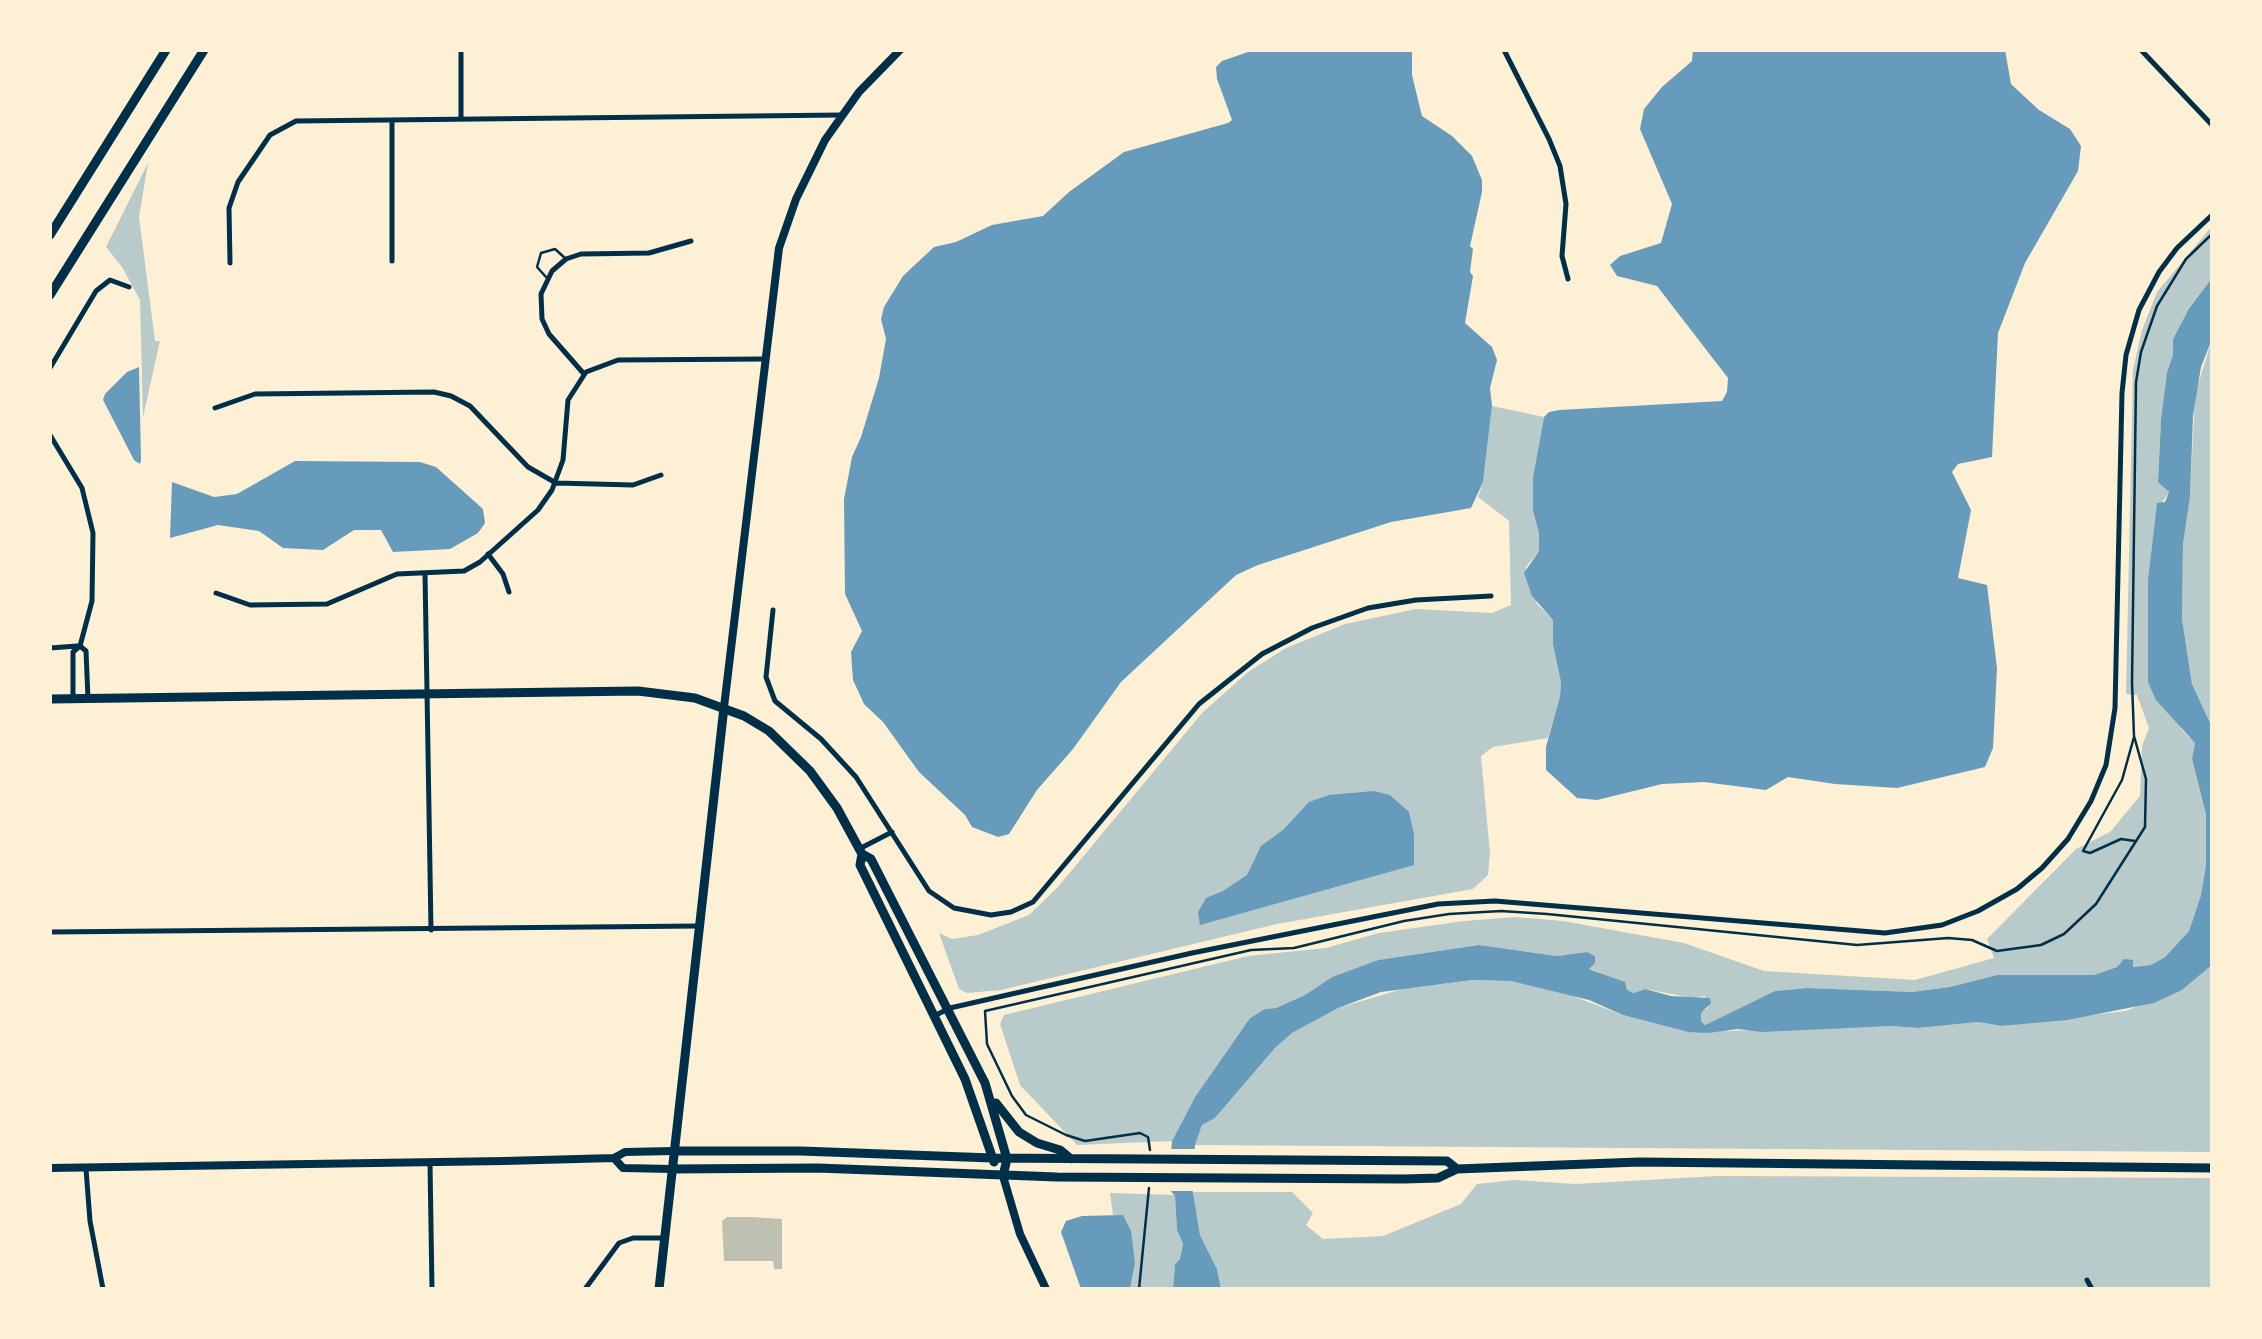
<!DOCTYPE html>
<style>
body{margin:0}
#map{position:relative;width:2262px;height:1339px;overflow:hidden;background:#fdf0d5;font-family:"DM Sans",sans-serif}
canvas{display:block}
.frame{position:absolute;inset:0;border:52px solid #fdf0d5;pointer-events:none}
</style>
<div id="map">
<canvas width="2262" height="1339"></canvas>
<div class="frame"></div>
</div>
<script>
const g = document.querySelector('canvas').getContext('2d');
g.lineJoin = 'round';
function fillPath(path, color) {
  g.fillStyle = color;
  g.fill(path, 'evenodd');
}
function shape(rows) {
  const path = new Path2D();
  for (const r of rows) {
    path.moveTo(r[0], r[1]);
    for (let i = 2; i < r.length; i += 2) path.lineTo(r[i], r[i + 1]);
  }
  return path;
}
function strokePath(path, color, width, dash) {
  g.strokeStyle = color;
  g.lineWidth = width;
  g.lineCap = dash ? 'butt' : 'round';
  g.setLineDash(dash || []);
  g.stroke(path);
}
fillPath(shape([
 [148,163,139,217,155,341,160,341,143,417,140,300,122,267,106,247],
 [2212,226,2212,278,2189,307,2173,339,2173,355,2167,372,2161,419,2158,481,2169,492,2156,512,2148,579,2148,682,2183,731,2195,743,2192,759,2206,814,2206,865,2201,895,2189,931,2165,957,2151,965,2132,967,2125,959,2117,967,2094,975,1997,975,1950,987,1912,992,1807,988,1775,991,1705,1025,1701,1021,1701,1012,1708,1008,1705,996,1693,998,1645,989,1634,993,1626,990,1624,982,1588,968,1595,956,1587,952,1557,956,1479,945,1378,960,1332,977,1305,995,1276,1008,1265,1009,1250,1018,1195,1097,1172,1141,1077,1145,1020,1085,1000,1024,1004,1015,1248,956,1326,948,1379,933,1464,921,1516,917,1563,921,1684,943,1764,971,1915,980,1994,958,1987,939,2076,849,2110,832,2140,796,2142,746,2149,728,2137,695,2126,694,2133,370,2142,330,2157,292],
 [2212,339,2212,727,2192,684,2182,619,2183,544,2190,497,2195,395],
 [1492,406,1544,417,1533,477,1533,511,1539,533,1539,551,1526,567,1537,604,1553,620,1561,682,1560,696,1548,738,1493,747,1481,756,1490,853,1488,875,1473,889,1277,924,1001,990,967,993,959,989,939,933,952,939,978,935,1029,915,1058,887,1202,713,1248,672,1286,648,1345,624,1416,609,1492,613,1511,605,1509,521,1478,497,1483,482],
 [2212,965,2212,1152,1195,1145,1202,1125,1215,1118,1275,1048,1292,1033,1338,1008,1402,989,1472,980,1511,981,1562,992,1623,1015,1688,1032,1891,1026,1918,1028,1978,1022,2001,1026,2125,1011,2182,990],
 [1717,1176,2212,1178,2212,1289,1221,1289,1217,1269,1200,1235,1193,1192,1292,1192,1313,1213,1306,1225,1323,1239,1383,1236,1461,1204,1477,1184,1514,1180,1575,1184],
 [1110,1193,1175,1195,1177,1230,1183,1244,1180,1259,1175,1264,1173,1289,1130,1289,1135,1263,1123,1215,1113,1215]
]), '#b9caca');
fillPath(shape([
 [1254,50,1412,50,1412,75,1422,116,1452,136,1472,156,1482,180,1482,192,1470,246,1473,249,1470,272,1473,276,1465,323,1492,347,1497,360,1490,388,1492,406,1483,482,1471,508,1391,522,1258,565,1236,575,1121,682,1073,749,1037,790,1009,834,998,837,972,827,965,815,919,772,883,722,864,704,853,680,851,652,862,631,845,594,844,499,852,457,861,437,879,378,886,339,881,319,884,307,903,276,934,247,956,242,992,225,1043,216,1069,192,1124,152,1228,123,1232,120,1217,79,1216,67,1222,61],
 [1693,50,2005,50,2011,84,2039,110,2070,129,2081,146,2078,171,2025,263,1998,333,1992,457,1958,464,1952,472,1971,510,1958,578,1987,585,1997,668,1993,748,1985,767,1897,788,1835,784,1788,777,1766,790,1704,782,1662,784,1597,800,1577,798,1546,770,1546,747,1560,696,1561,682,1553,644,1553,620,1532,596,1524,573,1539,551,1539,533,1533,511,1533,477,1544,417,1549,412,1559,410,1722,401,1727,392,1728,378,1657,286,1617,276,1610,265,1620,256,1661,243,1672,204,1640,129,1644,109,1662,87,1692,61],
 [2212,278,2212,339,2201,367,2193,416,2190,497,2183,544,2182,619,2192,684,2212,727,2212,965,2182,990,2154,1003,2067,1020,2001,1026,1978,1022,1918,1028,1891,1026,1762,1032,1738,1029,1708,1033,1688,1032,1623,1015,1589,1000,1511,981,1472,980,1381,992,1338,1008,1292,1033,1275,1048,1215,1118,1202,1125,1195,1145,1192,1186,1200,1235,1217,1269,1221,1289,1173,1289,1175,1264,1180,1259,1183,1244,1177,1230,1175,1196,1168,1188,1172,1141,1195,1097,1250,1018,1265,1009,1276,1008,1305,995,1332,977,1378,960,1479,945,1557,956,1587,952,1595,956,1595,963,1589,969,1625,982,1627,990,1634,993,1645,989,1671,996,1710,998,1711,1003,1701,1013,1701,1021,1705,1025,1775,991,1807,988,1912,992,1950,987,1997,975,2094,975,2117,967,2124,959,2133,960,2133,967,2151,965,2165,957,2189,931,2201,895,2206,865,2206,814,2192,759,2195,743,2156,700,2148,682,2148,579,2157,503,2165,502,2169,492,2158,482,2161,419,2167,372,2173,355,2173,339,2189,308],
 [139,367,141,460,140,464,134,460,103,400,105,394,127,372],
 [295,461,420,462,436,467,483,509,485,523,478,533,450,549,393,552,381,530,354,530,323,550,283,548,259,531,218,525,170,538,172,482,214,497,237,494],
 [1374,791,1390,795,1409,812,1414,834,1414,865,1200,925,1198,912,1206,898,1223,891,1247,875,1261,846,1283,830,1309,802,1329,795],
 [1123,1215,1131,1231,1135,1263,1130,1289,1081,1289,1061,1232,1066,1221,1082,1216]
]), '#669bbc');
fillPath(shape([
 [1166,1149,1199,1149,1198,1191,1164,1191]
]), '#fdf0d5');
fillPath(shape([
 [751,1217,782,1219,782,1269,774,1269,773,1261,724,1261,722,1221,727,1217]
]), '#bec0b2');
strokePath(shape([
 [2134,737,2122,780,2083,851,2090,853,2121,839,2135,841],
 [1150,1150,1148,1137,1140,1133,1085,1141,1066,1135,1026,1115,1012,1096,987,1044,985,1011,1251,950,1294,948,1404,921,1449,914,1501,911,1547,914,1857,945,1948,938,1972,940,1997,951,2041,945,2064,934,2096,904,2145,827,2146,779,2134,736,2132,682,2136,382,2141,352,2157,306,2186,259,2212,234],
 [1139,1289,1149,1188]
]), '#003049', 2.5);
strokePath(shape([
 [546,277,537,267,541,253,555,249,565,258]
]), '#003049', 2.5);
strokePath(shape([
 [461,50,461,118],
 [1504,50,1549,139,1560,166,1566,204,1562,256,1568,279],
 [2141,50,2212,125],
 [392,120,392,261],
 [230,263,229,208,238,182,270,135,296,121,842,115],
 [50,368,96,291,110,280,129,287],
 [584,374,549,334,542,319,541,294,552,271,566,259,581,254,649,253,691,241],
 [215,408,255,394,434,392,451,396,470,406,528,467,556,483,633,485,661,475],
 [50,435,82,488,93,533,92,601,80,646,73,652,73,697],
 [488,554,503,574,509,592],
 [425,573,431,930],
 [216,593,250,605,327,604,397,574,464,571,480,562,538,510,552,490,563,460,568,400,586,372,618,360,764,359],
 [773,610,766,677,775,701,821,739,856,777,929,891,954,908,991,915,1011,912,1033,902,1199,704,1262,654,1312,628,1368,608,1416,600,1491,596],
 [80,646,86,651,88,699],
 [50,648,77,646],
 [859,849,892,832],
 [50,932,698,926],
 [934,1016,950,1008,1192,953,1438,904,1495,901,1885,933,1942,925,1978,911,2017,889,2042,868,2068,839,2091,801,2106,765,2115,708,2122,393,2126,355,2139,310,2159,272,2177,248,2212,215],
 [430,1163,432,1289],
 [86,1169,90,1221,103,1289],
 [2087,1280,2092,1289],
 [585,1289,619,1243,633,1238,663,1238]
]), '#003049', 5);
strokePath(shape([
 [614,1158,623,1168,672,1169],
 [50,1168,504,1161,614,1158,625,1152,674,1151]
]), '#003049', 8);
strokePath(shape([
 [724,707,779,248,796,199,825,140,859,92,900,50],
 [1003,1176,1020,1234,1046,1289]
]), '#003049', 8);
strokePath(shape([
 [50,235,166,50],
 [50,295,204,50],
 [50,699,638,691,695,698,744,716,769,731,810,771,837,808,862,854,871,859,985,1083,1007,1159,1003,1176],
 [862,854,860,865,965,1079,994,1162],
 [996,1103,1019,1132,1037,1143,1060,1150,1071,1159],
 [674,1151,801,1151,992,1158,1447,1161,1457,1169],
 [672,1169,817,1168,1057,1177,1404,1179,1438,1178,1457,1169,1639,1162,2212,1168],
 [659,1289,724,707]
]), '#003049', 9);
</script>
